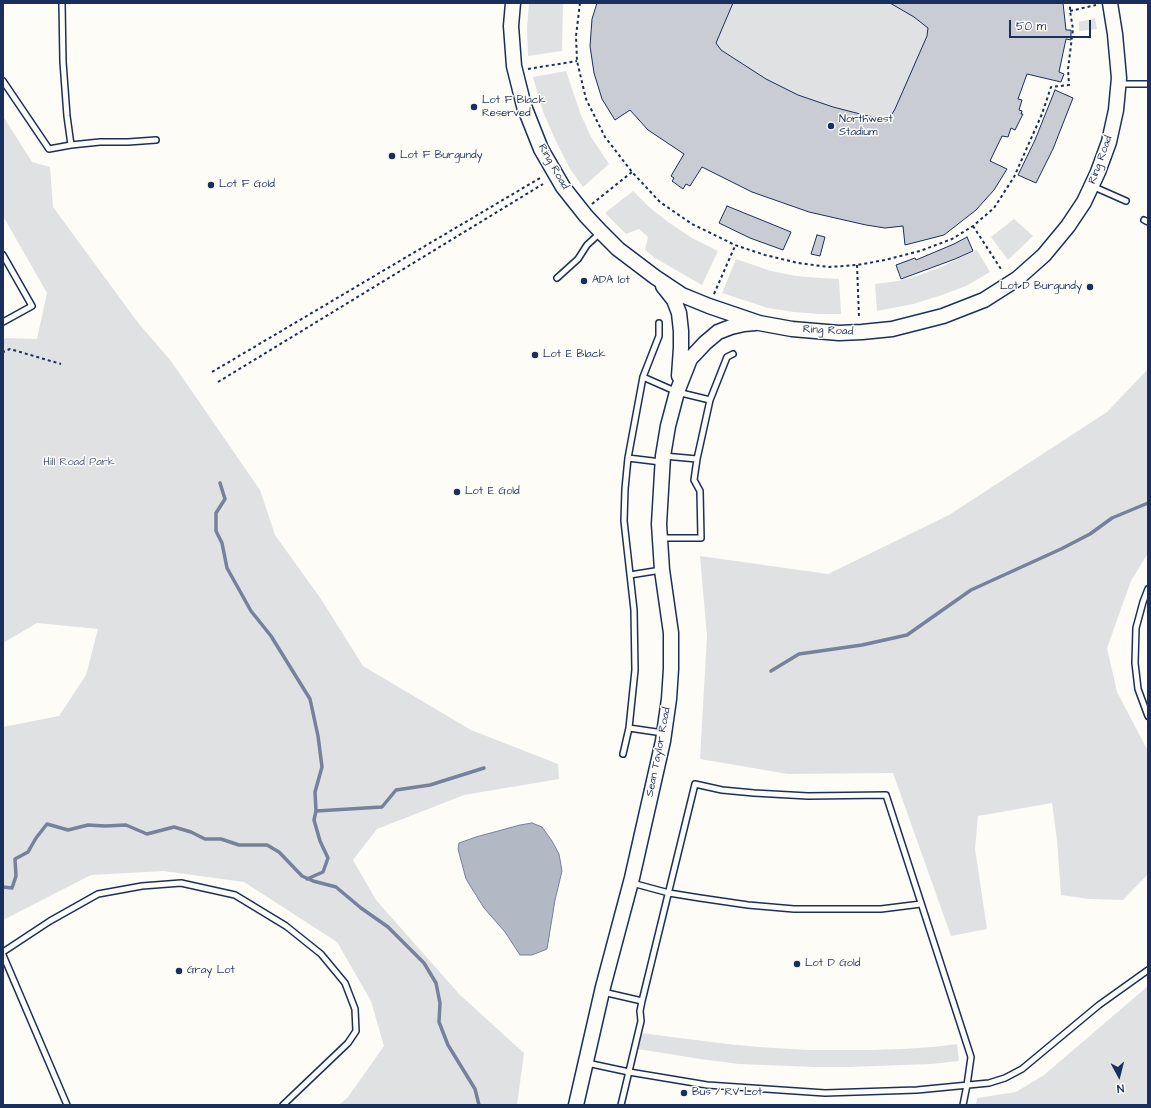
<!DOCTYPE html>
<style>
body{margin:0}
#map{position:relative;width:1151px;height:1108px;overflow:hidden;background:#fdfcf7;font-family:"Architects Daughter",sans-serif}
canvas{display:block}
.frame{position:absolute;inset:0;border:4px solid #1b2f5e;pointer-events:none}
.north{position:absolute;left:1099px;top:1056px;width:40px;height:40px;-webkit-text-stroke:3px #fdfcf7;paint-order:stroke;rotate:173deg;font-size:11px;font-weight:700;line-height:16px;text-align:center;color:#1b2f5e}
.north::after{content:'';display:block;margin:auto;width:14px;height:18px;background:#1b2f5e;clip-path:polygon(50% 0,100% 100%,50% 72%,0 100%)}
.scale{position:absolute;left:1009px;top:20px;width:82px;height:18px;box-sizing:border-box;border:2px solid #1b2f5e;border-top:0;padding-left:5px;font-size:12px;line-height:14px;white-space:nowrap;color:#1b2f5e;-webkit-text-stroke:3px #fdfcf7;paint-order:stroke}
</style>
<div id="map">
<canvas width="1151" height="1108"></canvas>
<div class="frame"></div>
<div class="north">N</div>
<div class="scale">50 m</div>
</div>
<script>
const g = document.querySelector('canvas').getContext('2d');
g.lineJoin = 'round';
function fillPath(path, color) {
  g.fillStyle = color;
  g.fill(path, 'evenodd');
}
function shape(rows) {
  const path = new Path2D();
  for (const r of rows) {
    path.moveTo(r[0], r[1]);
    for (let i = 2; i < r.length; i += 2) path.lineTo(r[i], r[i + 1]);
  }
  return path;
}
function strokePath(path, color, width, dash) {
  g.strokeStyle = color;
  g.lineWidth = width;
  g.lineCap = dash ? 'butt' : 'round';
  g.setLineDash(dash || []);
  g.stroke(path);
}
function write(font, color, halo, rows, align = 'center') {
  g.font = font + ' "Architects Daughter",sans-serif';
  g.lineWidth = 3;
  g.setLineDash([]);
  g.textBaseline = 'middle';
  g.strokeStyle = halo;
  g.fillStyle = color;
  for (const [text, x, y, turn = 0] of rows) {
    g.save();
    g.translate(x, y);
    g.rotate((+turn || 0) * Math.PI / 180);
    g.textAlign = isNaN(turn) ? turn : align;
    if (halo) g.strokeText(text, 0, 0);
    g.fillText(text, 0, 0);
    g.restore();
  }
}
fillPath(shape([
 [529,3,563,3,562,51,528,56,527,28],
 [597,3,1063,3,1066,30,1071,30,1071,40,1066,39,1059,72,1064,74,1061,82,1027,74,1018,99,1022,100,1019,110,1022,111,1018,119,1018,123,1015,130,1011,128,1008,137,1002,136,990,161,1007,170,1006,170,994,190,976,210,952,228,931,238,905,245,903,227,885,228,866,225,809,212,702,167,689,186,686,184,683,189,672,181,674,178,671,176,679,162,681,163,685,155,648,130,630,110,615,120,602,99,594,73,590,46,592,19],
 [1095,18,1097,29,1079,31,1079,22],
 [566,71,581,115,591,137,609,164,583,187,570,169,555,139,543,112,533,77],
 [3,116,32,162,50,167,53,207,139,324,171,361,260,490,275,535,321,599,363,666,471,730,558,764,559,779,464,795,377,829,353,860,376,900,460,995,524,1053,517,1105,339,1105,348,1097,384,1046,371,1001,337,942,244,882,163,871,91,875,3,920,3,727,59,716,86,675,98,629,37,623,3,643,3,340,6,338,37,339,47,293,3,216],
 [633,191,649,207,668,222,692,238,718,251,702,285,655,258,645,250,648,237,639,229,626,234,605,213],
 [1014,219,1033,236,1008,260,991,237],
 [977,250,990,272,966,286,939,296,913,304,877,311,875,284,898,281,920,275,941,267],
 [736,259,771,271,796,276,820,278,839,279,841,314,819,314,794,312,768,308,722,293],
 [1148,369,1148,553,1131,581,1107,648,1117,692,1148,751,1148,874,1123,900,1089,899,1061,895,1057,840,1052,803,978,816,975,849,987,929,951,936,893,773,788,774,700,759,707,636,700,556,828,574,949,515,1107,412],
 [1148,986,1148,1104,976,1105,977,1098,1016,1092,1044,1075],
 [641,1033,719,1043,758,1047,809,1050,870,1050,903,1049,933,1047,957,1044,959,1061,931,1064,848,1067,815,1067,739,1064,700,1059,638,1049]
]), '#e0e1e3');
const water = shape([
 [532,823,542,827,552,841,559,854,562,871,555,900,547,949,532,955,520,955,505,932,484,908,466,879,458,849,459,843,476,837,520,825,532,823]
]);
fillPath(water, '#b3b8c5');
strokePath(water, '#76819c', 1);
strokePath(shape([
 [220,483,225,499,216,513,216,531,222,543,227,568,251,611,271,636,310,699,318,736,322,767,315,792,316,811],
 [771,671,799,654,862,645,907,635,971,590,1061,549,1090,534,1112,518,1148,503],
 [307,879,323,872,328,858,320,841,314,820,316,811,382,807,396,790,430,785,484,768],
 [3,887,12,888,16,876,15,859,28,852,36,838,47,824,68,830,88,825,105,826,126,825,147,834,174,827,191,832,205,839,221,839,239,845,267,845,279,852,302,876,313,881,336,887,361,908,388,927,424,963,436,983,440,1003,439,1022,448,1045,475,1089,479,1105]
]), '#76819c', 3.5);
const building = shape([
 [597,3,733,3,716,43,721,50,766,79,798,95,833,107,868,116,880,118,889,119,895,109,927,36,928,28,914,17,890,3,1063,3,1066,30,1071,30,1071,40,1066,39,1059,72,1064,74,1061,82,1027,74,1018,99,1022,100,1019,110,1022,111,1021,114,1023,114,1015,130,1011,128,1008,137,1002,136,990,161,1007,169,994,190,976,210,944,235,905,245,903,226,885,228,866,225,809,212,752,192,702,167,690,186,686,184,683,189,672,181,674,178,671,176,684,154,648,130,630,110,615,120,602,99,594,73,590,46,592,19,597,3],
 [1055,90,1073,98,1053,149,1036,183,1018,175,1035,140,1055,90],
 [727,206,791,232,783,250,750,238,719,223,727,206],
 [817,235,825,237,820,256,811,254,817,235],
 [967,237,973,251,955,259,901,279,896,265,915,258,916,260,954,244,967,237]
]);
fillPath(building, '#c9ccd3');
strokePath(building, '#1b2f5e', 1);
const lane = shape([
 [3,81,49,149,71,145,67,116,63,62,62,3],
 [1119,84,1148,84],
 [71,145,100,142,128,142,156,140],
 [1092,186,1126,201],
 [1144,220,1148,222],
 [3,255,32,306,3,322],
 [557,278,578,259,587,245,600,233],
 [643,377,677,392,710,400],
 [664,456,697,459],
 [628,458,661,462],
 [661,538,701,538,700,491,694,480,697,459,710,400,727,357,733,354],
 [630,575,661,570],
 [1148,589,1143,602,1136,628,1135,663,1138,689,1148,716],
 [629,728,663,733],
 [623,754,629,728,635,670,634,610,624,521,625,489,628,458,643,377,659,336,659,323],
 [632,883,669,893,700,898,748,905,794,909,881,909,921,904],
 [3,952,50,921,98,894,142,886,181,883,235,895,286,926,321,954,345,983,355,1009,356,1031,348,1043,283,1105],
 [3,955,67,1105],
 [603,992,642,1001],
 [587,1063,629,1072,707,1085,825,1093,917,1090,989,1083,1005,1078,1022,1069,1099,1005,1148,970],
 [621,1105,641,1021,640,1011,642,1001,695,784,722,790,754,793,808,796,886,795,971,1057,967,1085,963,1105]
]);
const secondary = shape([
 [513,3,511,26,514,66,524,106,541,149,563,187,586,216,601,232,618,249,655,277,682,295,709,306,759,323,792,329,839,333,862,332,892,329,943,316,984,300,1017,279,1044,255,1068,226,1084,202,1098,172,1109,142,1116,110,1119,78,1115,34,1110,3],
 [663,286,674,300,679,313,681,331,681,348,679,376],
 [576,1105,603,987,632,878,663,741,669,699,671,669,671,633,662,570,659,524,663,456,668,426,677,392,690,359,705,343,718,332,731,327,744,324,755,323]
]);
strokePath(lane, '#1b2f5e', 8);
strokePath(secondary, '#1b2f5e', 17);
strokePath(shape([
 [580,3,576,36,577,61,586,99,605,137,632,172,660,202,692,224,735,245,765,255,798,263,829,267,857,265,885,260,920,251,952,239,973,226,994,208,1014,177,1042,114,1051,87,1069,85,1068,69,1073,29,1070,11,1070,3],
 [1070,11,1096,5],
 [528,69,577,61],
 [592,204,632,172],
 [973,226,1001,269],
 [857,265,859,317],
 [714,294,735,246],
 [3,351,3,352,10,349,61,364],
 [212,372,540,178],
 [218,382,543,184]
]), '#1b2f5e', 2, [3, 3]);
strokePath(lane, '#fdfcf7', 5);
strokePath(secondary, '#fdfcf7', 14);
for (const [x, y, r, color] of [
 [474,107,4,"#1b2f5e"],
 [831,126,4,"#1b2f5e"],
 [392,156,4,"#1b2f5e"],
 [211,185,4,"#1b2f5e"],
 [584,281,4,"#1b2f5e"],
 [1090,287,4,"#1b2f5e"],
 [535,355,4,"#1b2f5e"],
 [457,492,4,"#1b2f5e"],
 [797,964,4,"#1b2f5e"],
 [179,971,4,"#1b2f5e"],
 [684,1093,4,"#1b2f5e"]
]) {
  const dot = new Path2D();
  dot.arc(x, y, r, 0, 2 * Math.PI);
  g.fillStyle = color;
  g.fill(dot);
  strokePath(dot, '#fdfcf7', 1.5);
}
write('11px', '#1b2f5e', '#fdfcf7', [
 ["Lot F Black",482,101],
 ["Reserved",482,114],
 ["Northwest",839,120],
 ["Stadium",839,133],
 ["Lot F Burgundy",400,156],
 ["Lot F Gold",219,185],
 ["ADA lot",592,281],
 ["Lot D Burgundy",1082,287,"right"],
 ["Lot E Black",543,355],
 ["Lot E Gold",465,492],
 ["Lot D Gold",805,964],
 ["Gray Lot",187,971],
 ["Bus / RV Lot",692,1093]
], 'left');
write('11px', '#1b2f5e', '#fdfcf7', [
 ["Ring Road",1101,160,-70],
 ["Ring Road",553,167,60],
 ["Ring Road",828,331,3],
 ["Sean Taylor Road",659,752,-79]
]);
write('11px', '#4c5c7f', '#fdfcf7', [
 ["Hill Road Park",79,463]
]);
</script>
